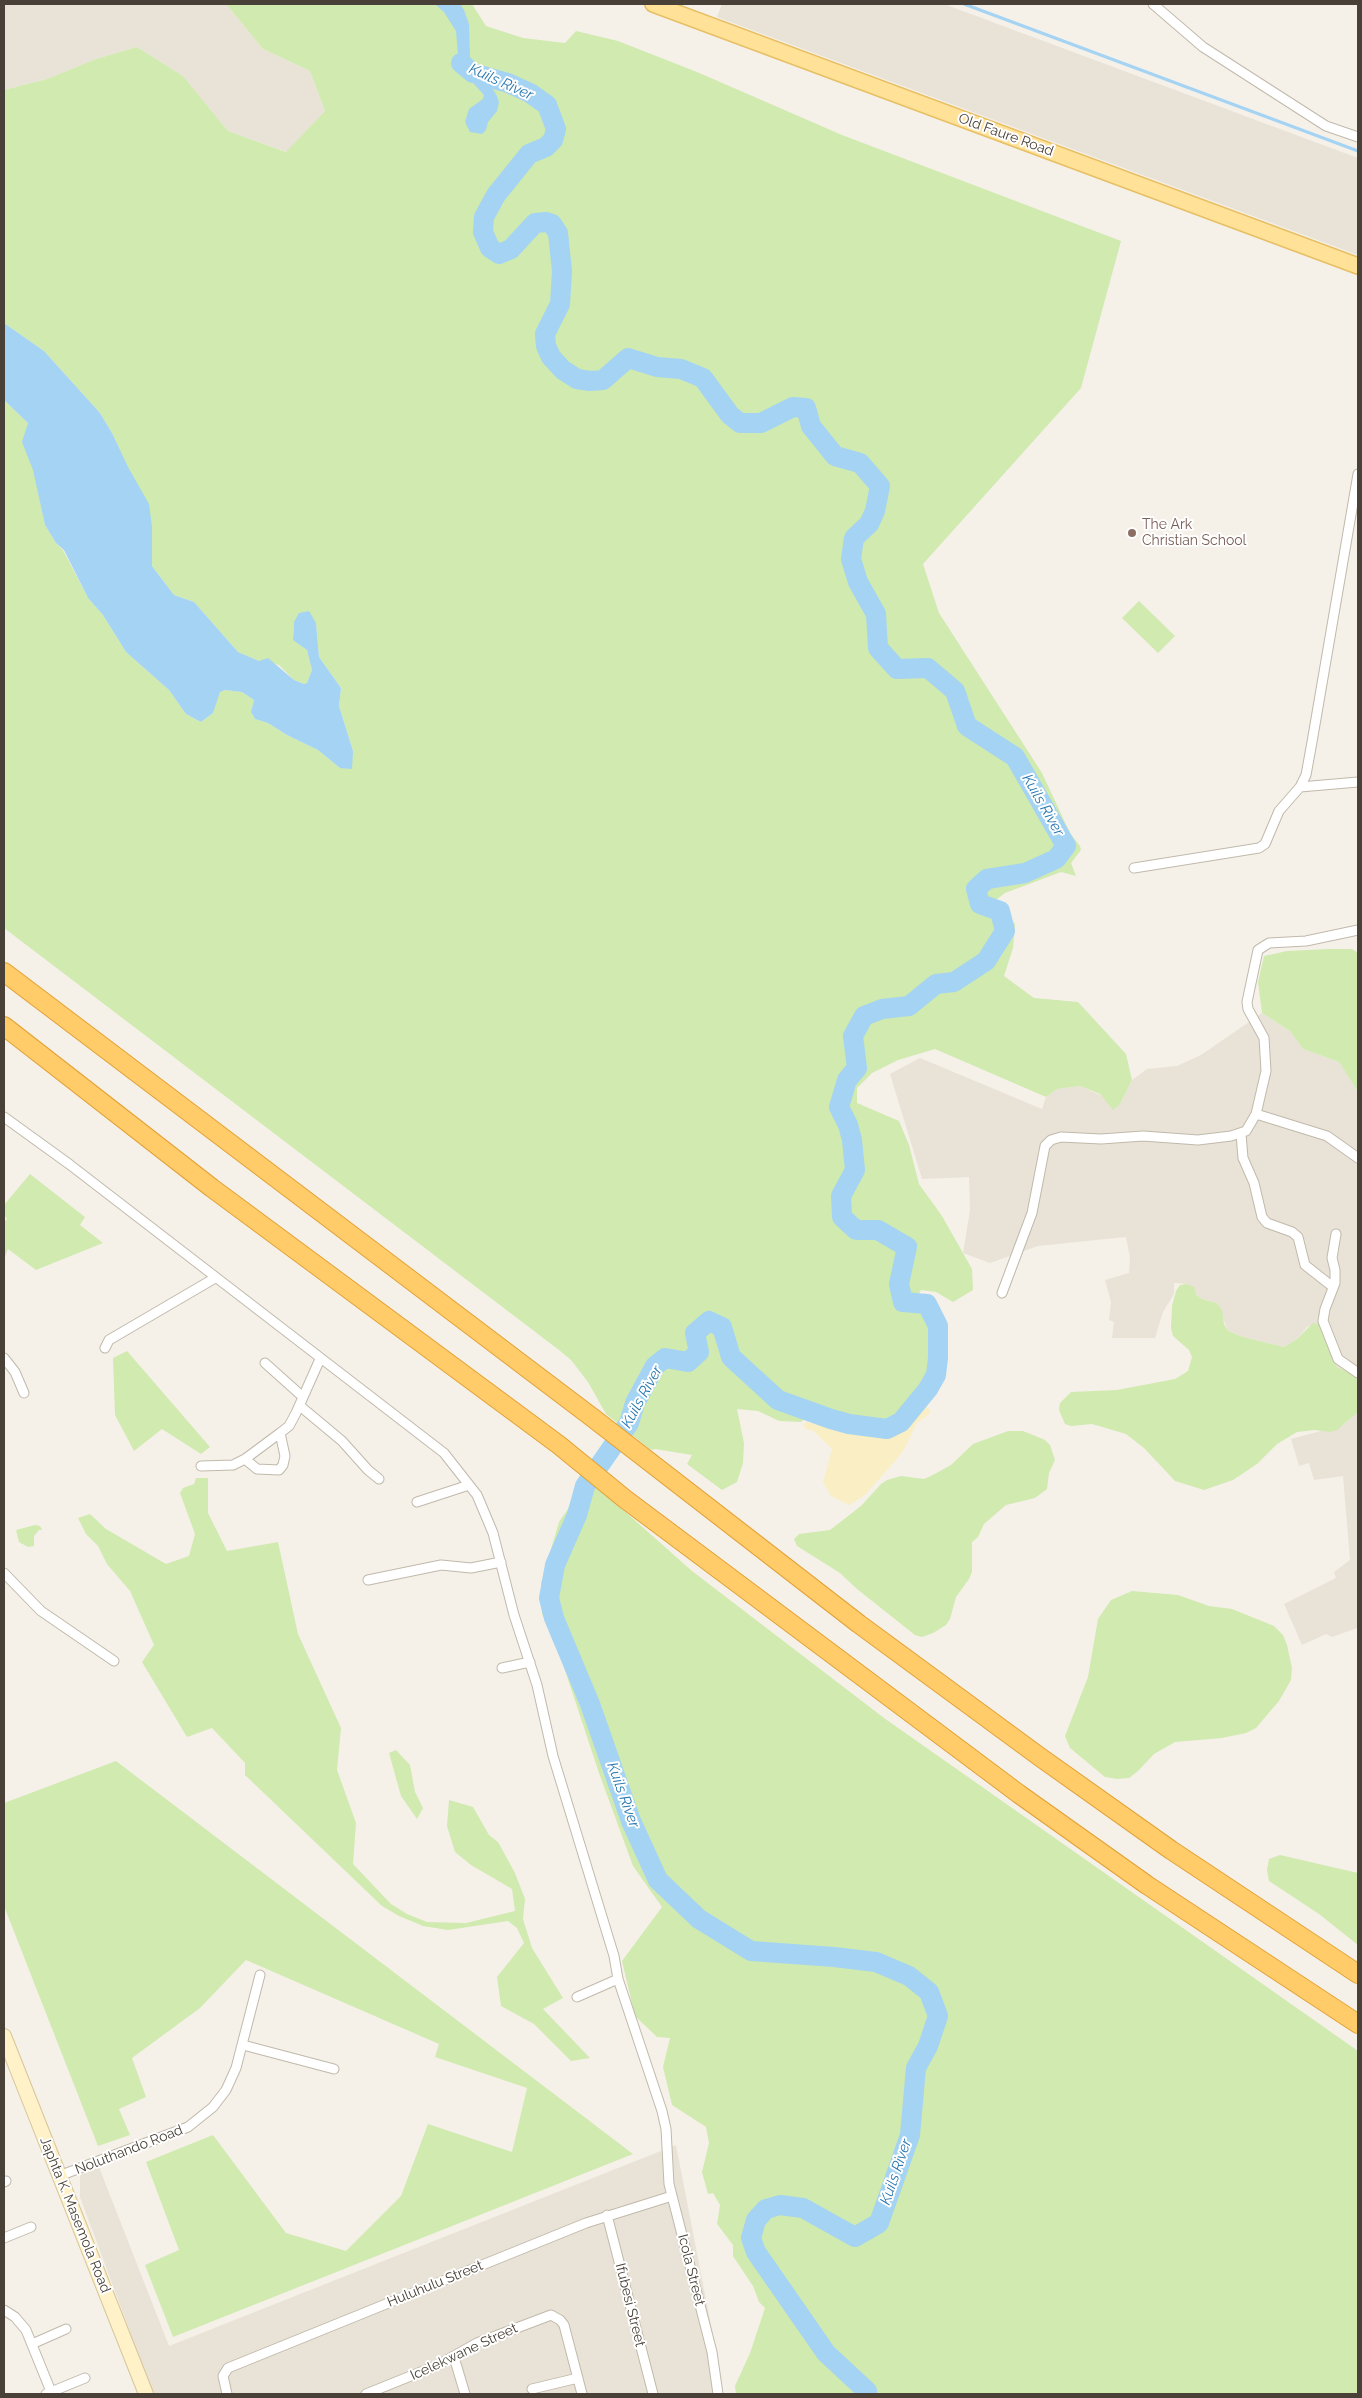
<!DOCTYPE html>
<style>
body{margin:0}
#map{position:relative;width:1362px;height:2398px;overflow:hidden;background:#f5f1e9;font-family:Raleway,sans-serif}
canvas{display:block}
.frame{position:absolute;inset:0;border:5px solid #494137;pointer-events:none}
</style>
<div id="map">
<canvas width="1362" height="2398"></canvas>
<div class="frame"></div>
</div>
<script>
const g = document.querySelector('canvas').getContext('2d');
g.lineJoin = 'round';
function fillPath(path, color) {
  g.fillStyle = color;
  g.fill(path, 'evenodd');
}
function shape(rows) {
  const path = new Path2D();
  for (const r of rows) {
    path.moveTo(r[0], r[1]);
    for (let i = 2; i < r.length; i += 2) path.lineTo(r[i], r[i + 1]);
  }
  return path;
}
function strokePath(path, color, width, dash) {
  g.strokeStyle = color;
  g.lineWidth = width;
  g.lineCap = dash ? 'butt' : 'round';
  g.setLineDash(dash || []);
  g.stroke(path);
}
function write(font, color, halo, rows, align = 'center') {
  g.font = font + ' Raleway,sans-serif';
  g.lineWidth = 4;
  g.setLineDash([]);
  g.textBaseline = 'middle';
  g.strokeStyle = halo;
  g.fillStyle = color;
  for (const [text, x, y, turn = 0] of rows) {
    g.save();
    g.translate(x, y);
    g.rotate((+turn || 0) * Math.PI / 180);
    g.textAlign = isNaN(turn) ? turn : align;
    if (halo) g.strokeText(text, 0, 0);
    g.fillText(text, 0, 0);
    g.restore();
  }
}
fillPath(shape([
 [4,4,226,4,263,49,310,71,325,111,287,152,228,131,183,76,137,47,96,59,47,79,4,90],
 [722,4,944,4,1358,158,1358,255,717,17],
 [1262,1013,1290,1031,1303,1049,1339,1062,1358,1092,1358,1376,1337,1367,1320,1324,1307,1327,1297,1339,1284,1347,1243,1337,1228,1331,1217,1303,1202,1299,1195,1295,1194,1287,1187,1284,1174,1283,1174,1294,1163,1312,1155,1338,1112,1338,1114,1322,1109,1320,1111,1302,1105,1280,1129,1273,1130,1258,1126,1237,1038,1246,990,1263,963,1253,970,1210,969,1177,922,1179,890,1074,920,1058,1042,1109,1046,1097,1057,1089,1080,1086,1120,1104,1132,1080,1147,1069,1177,1066,1201,1055],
 [1358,1412,1358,1631,1357,1628,1332,1637,1326,1634,1302,1645,1284,1604,1336,1578,1334,1572,1350,1560,1343,1476,1314,1480,1309,1463,1299,1466,1291,1439,1343,1425],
 [676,2145,716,2351,719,2394,153,2394,80,2197,80,2175,99,2167,169,2346]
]), '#e9e3d7');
fillPath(shape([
 [226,4,472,4,486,26,523,38,565,43,576,31,618,41,697,72,842,135,1121,241,1081,388,923,564,939,613,1042,773,1070,833,1080,846,1081,850,1071,863,1076,876,1061,872,1005,893,996,900,1015,924,1013,948,1004,976,1034,998,1078,1002,1126,1054,1132,1080,1120,1104,1113,1110,1100,1094,1080,1086,1057,1089,1046,1097,935,1049,898,1060,872,1073,857,1088,857,1103,899,1121,909,1145,919,1184,942,1216,972,1269,973,1290,953,1302,936,1292,921,1290,914,1302,927,1304,938,1326,938,1358,936,1375,916,1406,901,1422,887,1429,848,1424,812,1411,801,1422,779,1421,758,1411,737,1409,744,1443,743,1463,737,1482,722,1490,687,1464,692,1455,655,1449,651,1450,606,1414,588,1382,571,1360,559,1350,4,928,4,400,28,423,26,432,45,525,56,543,63,550,88,598,103,615,126,652,169,690,186,714,201,722,213,713,219,692,225,690,242,692,254,700,251,712,255,719,268,723,287,735,318,750,340,768,353,751,339,706,341,688,319,657,316,623,294,622,293,639,307,650,312,670,307,683,304,684,294,680,279,665,259,661,238,652,194,602,174,595,152,566,152,527,112,433,100,413,44,351,4,323,4,90,47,79,96,59,137,47,183,76,228,131,286,152,325,111,310,71,263,49],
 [1139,601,1175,636,1158,653,1122,618],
 [1329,949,1352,949,1358,953,1358,1092,1339,1062,1303,1049,1290,1031,1262,1013,1258,982,1264,956,1287,951],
 [30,1174,85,1217,80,1225,103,1243,36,1270,8,1249,4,1259,4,1222,7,1219,4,1214,4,1205],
 [1187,1284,1194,1287,1196,1295,1202,1299,1217,1303,1222,1310,1224,1324,1228,1331,1243,1337,1284,1347,1297,1339,1313,1323,1320,1324,1337,1367,1358,1376,1358,1412,1337,1430,1330,1432,1315,1430,1297,1432,1277,1444,1257,1464,1233,1480,1204,1490,1175,1481,1144,1448,1126,1434,1092,1424,1071,1426,1065,1424,1059,1410,1060,1403,1071,1392,1117,1390,1175,1379,1188,1371,1192,1357,1189,1350,1173,1336,1171,1328,1172,1306,1176,1291,1180,1285],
 [127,1351,210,1447,201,1454,162,1429,134,1451,115,1415,113,1358],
 [1008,1431,1023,1431,1045,1440,1050,1445,1055,1460,1049,1473,1047,1489,1035,1498,1006,1505,984,1524,978,1537,972,1542,972,1572,969,1579,956,1597,950,1619,946,1625,933,1633,922,1637,915,1635,857,1589,840,1573,797,1546,794,1539,799,1534,830,1530,861,1506,881,1484,887,1480,901,1476,924,1479,931,1476,951,1465,973,1444],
 [196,1478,208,1478,208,1513,227,1551,278,1542,298,1634,341,1728,337,1770,356,1823,353,1864,391,1904,407,1914,427,1922,466,1923,515,1911,512,1889,471,1865,455,1852,447,1826,449,1800,473,1807,489,1835,498,1842,515,1873,525,1899,523,1919,532,1948,563,1998,543,2009,590,2058,571,2061,534,2024,501,2006,497,1977,524,1943,517,1928,508,1921,448,1930,423,1926,399,1916,382,1906,245,1775,245,1763,212,1728,187,1737,142,1662,154,1645,130,1591,107,1564,98,1546,86,1534,78,1518,90,1514,106,1529,166,1564,189,1556,195,1534,180,1493,183,1488,194,1484],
 [595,1485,692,1571,884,1718,1358,2051,1358,2394,736,2394,735,2386,750,2353,765,2308,759,2302,753,2286,733,2256,733,2245,717,2224,720,2205,713,2193,708,2194,702,2172,709,2143,706,2127,672,2105,663,2067,670,2038,657,2037,635,2016,622,1961,662,1907,633,1866,599,1773,556,1643,542,1614,541,1583,559,1522,576,1497],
 [35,1525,40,1526,42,1530,39,1530,34,1536,34,1546,28,1547,19,1542,16,1530],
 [1132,1591,1178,1595,1209,1606,1232,1609,1274,1626,1283,1635,1287,1645,1292,1668,1291,1680,1279,1701,1256,1728,1246,1733,1222,1738,1175,1742,1154,1754,1138,1771,1129,1778,1117,1779,1105,1777,1070,1748,1065,1736,1088,1677,1098,1619,1111,1600],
 [396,1750,410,1765,415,1792,423,1808,417,1819,401,1796,389,1753],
 [116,1761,633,2154,173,2337,145,2265,179,2250,146,2162,213,2135,286,2233,346,2251,401,2196,428,2124,512,2152,527,2088,435,2057,439,2044,246,1960,200,2008,132,2058,146,2097,119,2109,130,2135,98,2146,4,1906,4,1803],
 [1280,1855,1358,1873,1358,1945,1319,1914,1269,1881,1267,1870,1269,1859]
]), '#d0eab0');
fillPath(shape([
 [924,1406,930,1409,930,1413,916,1424,905,1448,896,1460,865,1495,849,1505,831,1496,823,1482,832,1449,814,1431,806,1429,803,1425,806,1422,884,1436,901,1431]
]), '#f9eec4');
fillPath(shape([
 [435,4,460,4,464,10,469,24,470,58,496,94,499,102,497,111,488,122,486,130,482,134,470,132,465,122,469,109,483,99,484,95,474,84,477,78,463,73,459,66,456,31,444,12],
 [4,323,44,351,100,413,112,433,128,467,149,504,152,527,152,566,174,595,194,602,238,652,259,661,268,658,294,680,304,684,307,683,312,670,307,650,293,640,294,622,299,613,309,611,316,623,319,657,341,688,339,706,353,751,352,769,340,768,318,750,287,735,268,723,255,719,251,712,254,700,242,692,225,690,220,692,213,713,201,722,186,714,169,690,126,652,103,615,88,598,64,550,56,543,45,525,33,470,22,442,28,423,4,400]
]), '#a4d3f3');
strokePath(shape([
 [964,4,1358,151]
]), '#a4d3f3', 3);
strokePath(shape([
 [461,63,473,73,508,83,530,93,547,105,556,129,553,140,546,147,529,154,496,195,484,217,483,232,490,248,499,254,511,249,535,223,546,222,552,224,558,233,562,271,560,304,545,334,546,346,551,357,563,370,577,379,590,381,603,380,628,358,657,367,681,369,703,378,730,415,740,423,761,423,793,407,806,408,811,426,835,456,860,463,880,486,875,511,869,524,854,538,851,559,858,582,876,614,878,648,897,669,928,668,955,691,967,726,1015,757,1066,846,1056,859,1025,873,987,879,976,889,980,904,1000,911,1005,931,986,961,954,982,936,984,909,1006,882,1009,864,1016,853,1036,857,1068,847,1080,839,1107,848,1125,852,1140,855,1170,841,1196,842,1217,856,1230,878,1230,907,1247,899,1284,903,1302,927,1304,938,1326,938,1358,936,1375,928,1389,901,1422,887,1429,849,1424,831,1419,778,1400,731,1357,722,1327,709,1321,695,1333,699,1352,688,1362,665,1358,655,1366,635,1403,629,1423,585,1486,577,1515,555,1565,549,1598,554,1618,590,1704,631,1821,658,1880,699,1919,751,1951,834,1957,876,1962,909,1976,929,1992,938,2016,928,2046,916,2068,910,2135,879,2223,855,2237,803,2208,780,2205,766,2209,756,2220,751,2238,756,2252,826,2353,867,2391,866,2394]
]), '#a4d3f3', 20);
const street = shape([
 [1153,4,1203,47,1326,126,1358,137],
 [1300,787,1358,782],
 [1134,868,1259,848,1265,844,1279,811,1300,787,1306,775,1312,742,1358,474],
 [1256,1114,1327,1136,1358,1158],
 [4,1117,69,1164,444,1453,477,1495,493,1533,514,1615,537,1685,553,1756,614,1956,618,1979,662,2111,666,2129,669,2184,712,2352,718,2394],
 [1241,1134,1243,1158,1254,1183,1262,1217,1267,1223,1292,1232,1298,1237,1305,1265,1333,1287],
 [1336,1234,1332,1258,1335,1270,1335,1283,1325,1309,1323,1321,1338,1359,1358,1373],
 [1002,1293,1032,1213,1045,1146,1051,1140,1061,1137,1101,1139,1143,1136,1198,1140,1231,1136,1246,1131,1256,1114,1266,1071,1264,1038,1248,1009,1247,1002,1258,950,1269,943,1306,941,1358,930],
 [105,1348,109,1340,215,1278],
 [4,1358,15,1372,24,1393],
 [265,1363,303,1397],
 [300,1406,342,1441,368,1470,379,1479],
 [245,1459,257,1469,279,1470,283,1465,285,1456,280,1433],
 [201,1466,233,1465,245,1459,280,1433,289,1426,296,1413,320,1359],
 [417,1502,469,1485],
 [4,1573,41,1611,114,1661],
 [368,1580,441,1565,471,1568,501,1562],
 [502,1668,530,1662],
 [577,1997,618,1979],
 [243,2045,334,2069],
 [59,2176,188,2127,213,2107,226,2090,236,2068,260,1975],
 [4,2182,6,2181],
 [607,2215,653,2394],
 [4,2238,31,2227],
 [4,2310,15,2317,26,2330,52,2394],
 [32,2344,66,2329],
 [454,2357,465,2394],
 [532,2389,578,2378],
 [46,2394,85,2378],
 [227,2394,223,2376,228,2368,586,2223,672,2196],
 [366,2394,438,2365,477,2343,551,2315,560,2320,564,2325,582,2394]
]);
const secondary = shape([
 [4,2036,146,2394]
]);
const primary = shape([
 [653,4,1358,266]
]);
const highway = shape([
 [4,972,593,1418,859,1624,1040,1757,1171,1850,1358,1974],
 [4,1026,212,1188,559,1445,625,1499,1019,1794,1147,1885,1358,2024]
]);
strokePath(street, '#c1b9ab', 11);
strokePath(secondary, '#d6c597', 16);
strokePath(primary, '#e7bf64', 18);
strokePath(highway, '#e2a135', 20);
strokePath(street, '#fff', 9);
strokePath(secondary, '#fff1c8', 14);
strokePath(primary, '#ffe197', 15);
strokePath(highway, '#ffcc69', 18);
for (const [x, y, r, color] of [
 [1132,533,5,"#8d6e63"]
]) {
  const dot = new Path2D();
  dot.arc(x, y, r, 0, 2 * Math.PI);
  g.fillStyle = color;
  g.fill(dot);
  strokePath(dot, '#fff', 2);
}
write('14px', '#494137', '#fff', [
 ["Old Faure Road",1006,135,20],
 ["Noluthando Road",129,2150,-21],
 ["Japhta K. Masemola Road",75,2215,68],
 ["Icola Street",691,2270,76],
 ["Huluhulu Street",435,2284,-22],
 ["Ifubesi Street",630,2305,76],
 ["Icelekwane Street",464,2352,-25]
]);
write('14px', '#785e54', '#fff', [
 ["The Ark",1142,525],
 ["Christian School",1142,541]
], 'left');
write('italic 15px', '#2b79b1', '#fff', [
 ["Kuils River",501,82,24],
 ["Kuils River",1043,805,60],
 ["Kuils River",642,1397,-61],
 ["Kuils River",623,1795,70],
 ["Kuils River",896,2172,-71]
]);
</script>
